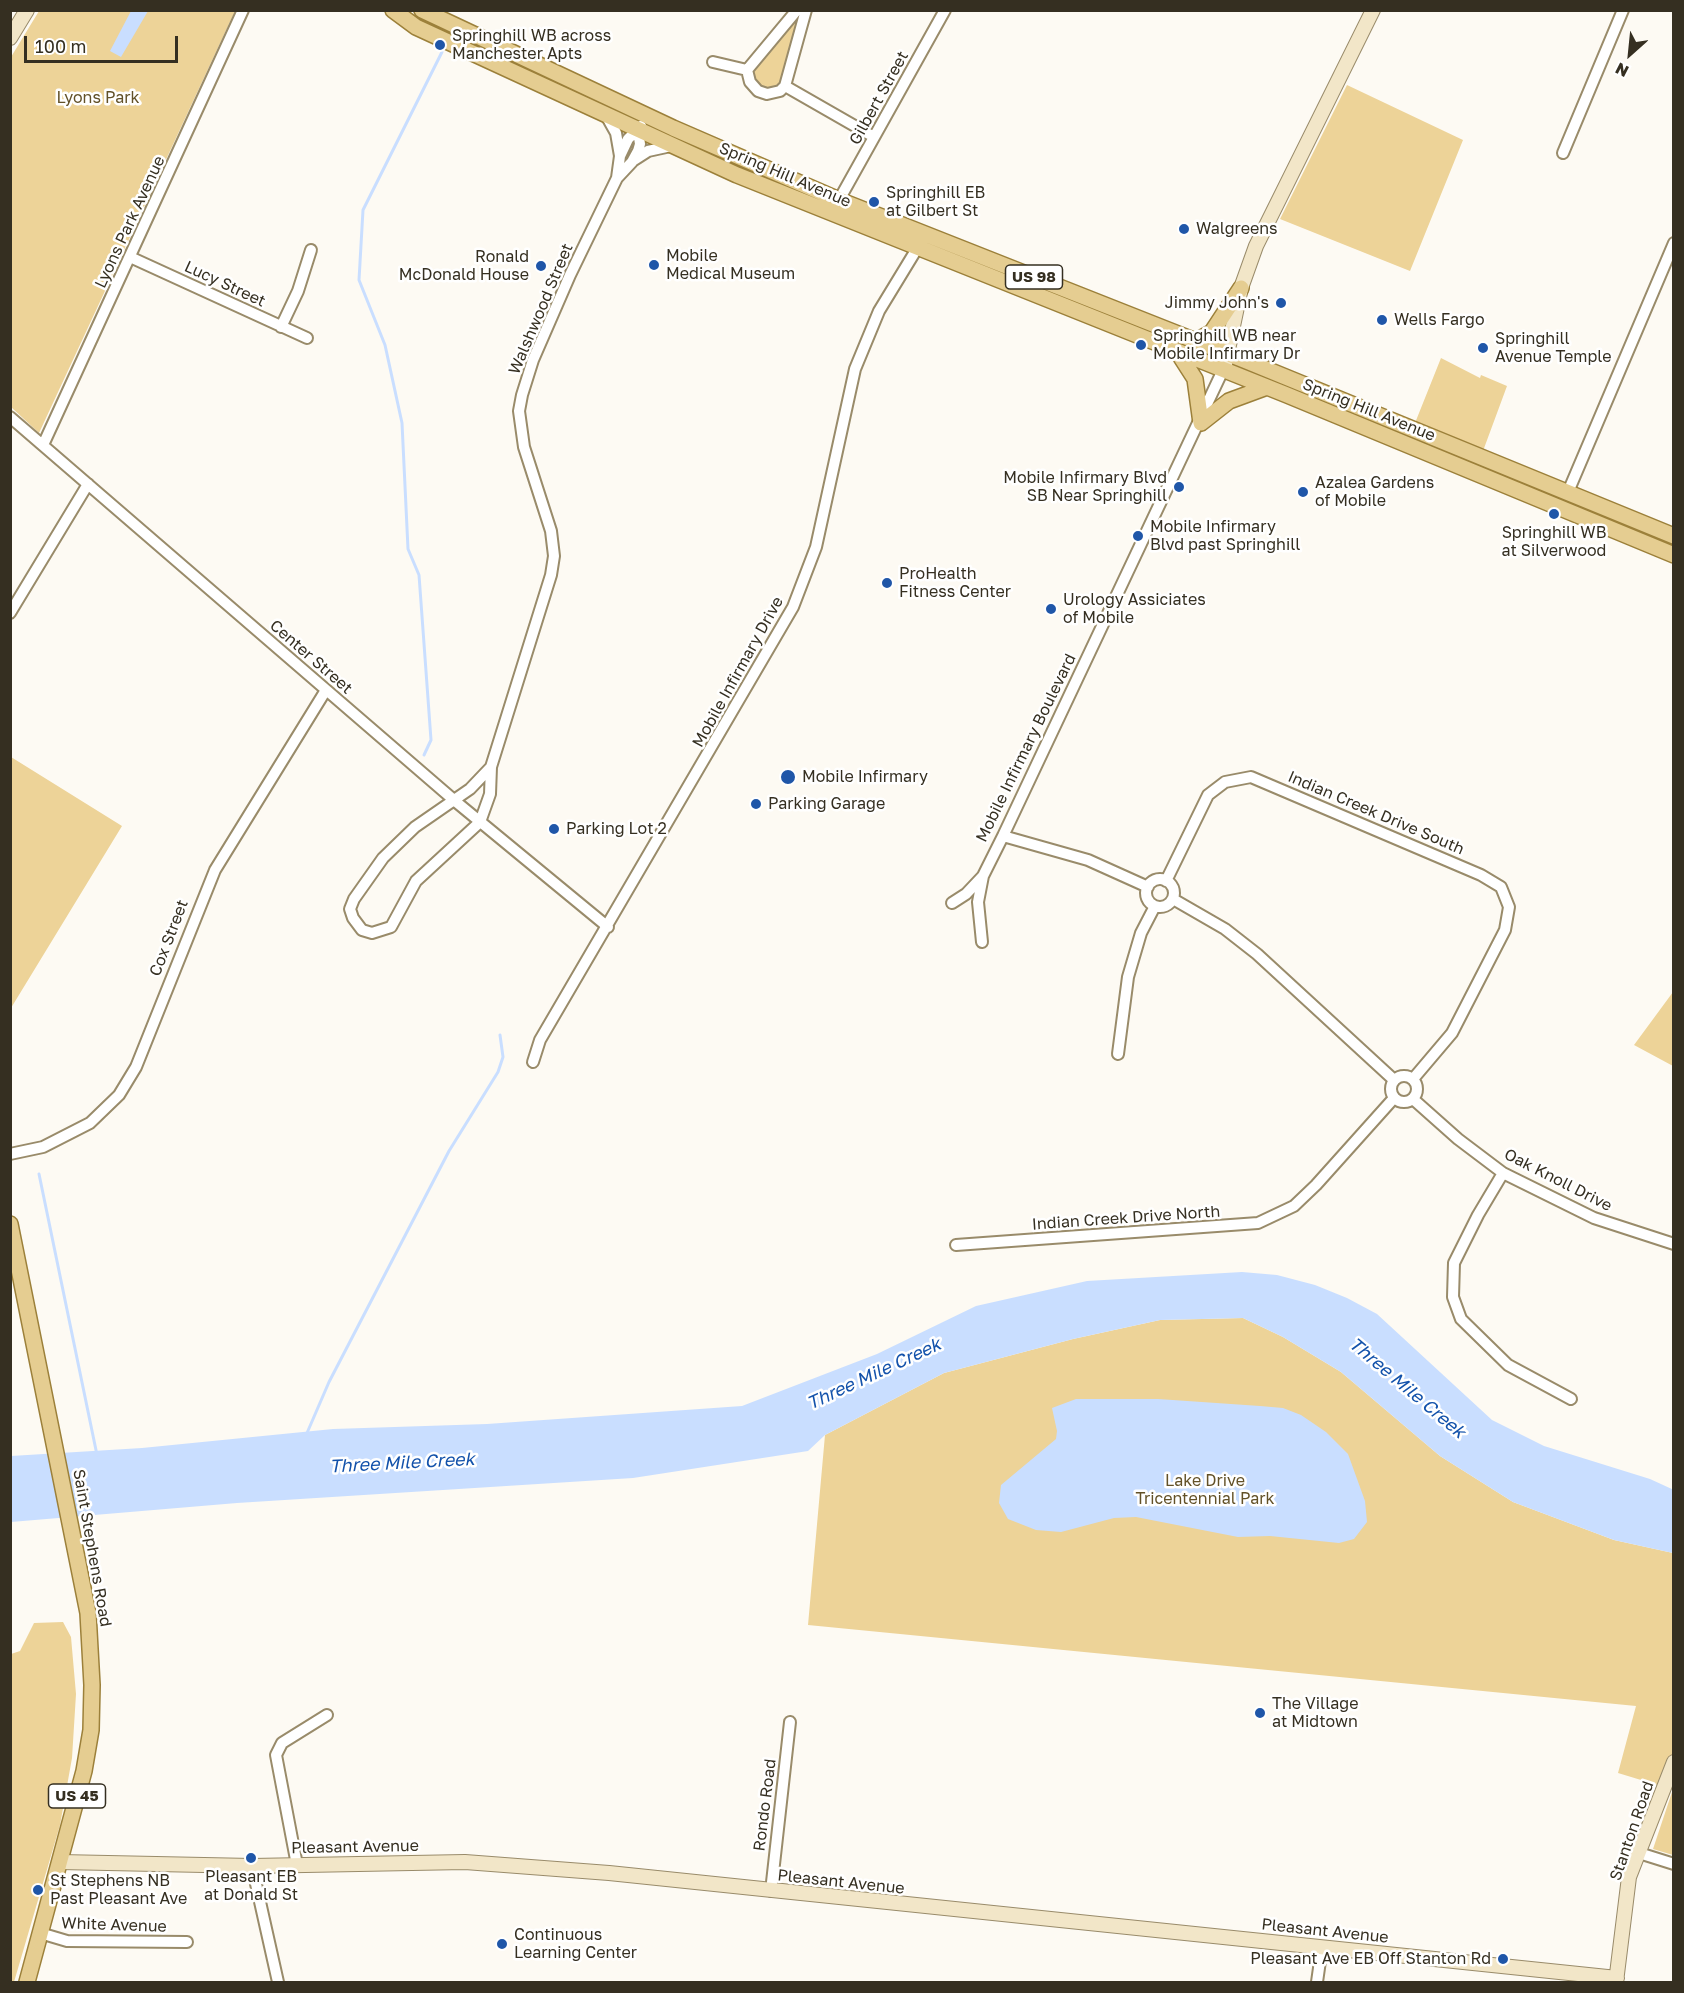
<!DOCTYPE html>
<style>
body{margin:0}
#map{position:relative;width:1684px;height:1993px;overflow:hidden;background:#fdfaf3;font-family:"Golos Text",sans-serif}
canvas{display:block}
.frame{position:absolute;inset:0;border:12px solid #352f21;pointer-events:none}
.north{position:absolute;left:1600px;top:24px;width:60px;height:60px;-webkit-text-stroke:4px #fff;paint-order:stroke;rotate:207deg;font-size:16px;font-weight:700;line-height:24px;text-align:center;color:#352f21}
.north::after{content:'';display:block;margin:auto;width:21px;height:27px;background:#352f21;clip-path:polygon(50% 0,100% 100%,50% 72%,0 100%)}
.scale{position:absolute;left:24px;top:36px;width:154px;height:27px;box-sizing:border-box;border:3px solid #352f21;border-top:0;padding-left:8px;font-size:18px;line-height:21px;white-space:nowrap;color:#352f21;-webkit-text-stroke:4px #fff;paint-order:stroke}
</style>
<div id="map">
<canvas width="1684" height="1993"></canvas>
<div class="frame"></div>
<div class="north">N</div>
<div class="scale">100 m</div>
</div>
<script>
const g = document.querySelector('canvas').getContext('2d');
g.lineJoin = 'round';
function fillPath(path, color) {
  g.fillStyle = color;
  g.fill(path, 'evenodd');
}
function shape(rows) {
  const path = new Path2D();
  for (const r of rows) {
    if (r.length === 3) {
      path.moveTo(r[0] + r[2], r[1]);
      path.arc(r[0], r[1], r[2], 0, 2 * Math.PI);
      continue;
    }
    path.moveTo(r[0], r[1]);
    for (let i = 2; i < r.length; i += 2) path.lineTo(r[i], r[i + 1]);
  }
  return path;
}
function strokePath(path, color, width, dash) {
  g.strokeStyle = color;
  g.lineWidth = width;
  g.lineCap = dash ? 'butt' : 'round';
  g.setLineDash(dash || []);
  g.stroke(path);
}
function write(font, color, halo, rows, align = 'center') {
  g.font = font + ' "Golos Text",sans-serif';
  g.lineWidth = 5;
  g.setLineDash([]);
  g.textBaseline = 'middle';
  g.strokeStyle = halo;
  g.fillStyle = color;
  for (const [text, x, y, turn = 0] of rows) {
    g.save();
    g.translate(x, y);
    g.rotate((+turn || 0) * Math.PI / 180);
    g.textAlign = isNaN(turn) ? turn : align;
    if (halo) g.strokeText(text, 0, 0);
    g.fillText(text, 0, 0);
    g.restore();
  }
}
fillPath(shape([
 [39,11,235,11,39,433,11,407,11,57],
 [795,21,798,26,781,82,769,90,758,87,753,77,755,67],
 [1347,85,1463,140,1410,271,1280,219],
 [1441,358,1480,378,1481,375,1507,386,1483,451,1415,423],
 [11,757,122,826,11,1008],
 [1673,992,1673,1066,1634,1045],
 [1243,1318,1283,1337,1341,1372,1440,1456,1513,1502,1614,1540,1673,1553,1673,1762,1664,1787,1618,1773,1636,1706,808,1625,825,1435,944,1373,1073,1339,1160,1320],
 [63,1622,71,1637,76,1694,72,1758,60,1825,14,1982,11,1982,11,1654,20,1651,34,1623],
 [1673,1789,1673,1855,1653,1849]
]), '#edd398');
fillPath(shape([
 [131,11,148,11,121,57,110,51],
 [1242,1272,1277,1275,1315,1285,1347,1298,1377,1314,1492,1420,1544,1446,1650,1479,1674,1490,1673,1553,1614,1540,1513,1502,1440,1456,1341,1372,1283,1337,1243,1318,1160,1320,1073,1339,944,1373,825,1435,808,1451,633,1478,237,1503,11,1522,11,1456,142,1448,333,1429,487,1424,742,1406,877,1354,976,1306,1087,1281],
 [1076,1399,1158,1399,1260,1406,1283,1408,1301,1415,1326,1432,1348,1454,1365,1501,1367,1522,1354,1539,1339,1543,1270,1536,1238,1537,1136,1517,1114,1518,1061,1532,1036,1530,1008,1519,999,1503,1001,1485,1056,1439,1057,1431,1052,1408]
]), '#c9deff');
strokePath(shape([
 [424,755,431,740,419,575,408,549,402,423,385,345,359,280,363,210,442,52],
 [39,1174,97,1455],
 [307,1433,329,1382,449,1151,498,1072,503,1057,500,1035]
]), '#c9deff', 3);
const street = shape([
 [713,62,747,70],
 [747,70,750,82,758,91,767,94,780,91,785,86,806,10],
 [747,70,797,10],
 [785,86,874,137],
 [607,117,616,133,620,156],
 [1563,153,1623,10],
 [634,160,648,151,671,146],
 [617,178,620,156,628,139,641,126],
 [839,200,945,10],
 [130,257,307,338],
 [281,327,298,291,311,250],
 [10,417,455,801,608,927],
 [43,445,243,10],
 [1568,492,1674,243],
 [10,613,88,484],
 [491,767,551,575,554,556,551,531,524,447,519,411,522,395,533,360,570,275,617,178,632,162,638,151,640,144,638,131],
 [491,767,490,794,480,822,416,881,391,927,372,933,362,930,353,918,350,909,354,899,383,858,415,827,470,789,491,767],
 [1003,836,1088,860,1148,887],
 [1160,893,14],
 [1166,881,1208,795,1225,782,1251,777,1481,875,1501,887,1509,907,1505,930,1452,1033,1413,1079],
 [1173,899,1225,929,1257,954,1394,1080],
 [952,903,966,894,983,876,1003,836,1223,370],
 [982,942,978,902,983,876],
 [1118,1054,1128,977,1141,933,1155,906],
 [533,1062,540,1040,793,607,816,547,855,369,879,311,921,242],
 [1404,1089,13],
 [1413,1099,1458,1139,1503,1173,1594,1218,1674,1244],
 [10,1154,43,1147,90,1123,119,1095,136,1067,215,870,326,690],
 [1503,1173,1478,1215,1454,1263,1453,1297,1461,1319,1508,1365,1571,1399],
 [956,1245,1258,1223,1294,1206,1316,1185,1394,1098],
 [1639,1853,1674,1864],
 [297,1865,276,1755,282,1743,327,1715],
 [252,1866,278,1982],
 [771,1891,790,1722],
 [40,1933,67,1941,187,1942],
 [1317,1982,1322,1947]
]);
const secondary = shape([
 [10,38,27,10],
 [1225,364,1241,288,1256,246,1373,10],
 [60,1862,252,1866,465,1862,609,1873,1617,1978],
 [1616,1982,1629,1877,1674,1762]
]);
const primary = shape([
 [393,10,416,27,737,175,1287,395,1674,555],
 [422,10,673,128,839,200,1244,360,1674,536],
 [1196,341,1212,332,1241,288],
 [1177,351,1195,379,1201,423],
 [1201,423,1229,401,1267,387],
 [10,1224,88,1613,92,1685,91,1730,84,1771,27,1982]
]);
strokePath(street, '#998b6a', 14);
strokePath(secondary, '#998b6a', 16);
strokePath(primary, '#9c803a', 18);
strokePath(street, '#fff', 10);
strokePath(secondary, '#f2e6c8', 14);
strokePath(primary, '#e5cd91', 15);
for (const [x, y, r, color] of [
 [440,45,6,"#1f56a8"],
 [874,202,6,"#1f56a8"],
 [1184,229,6,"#1f56a8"],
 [654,265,6,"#1f56a8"],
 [541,266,6,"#1f56a8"],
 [1281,303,6,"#1f56a8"],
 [1382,320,6,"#1f56a8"],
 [1141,345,6,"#1f56a8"],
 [1483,348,6,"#1f56a8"],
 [1179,487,6,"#1f56a8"],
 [1303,492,6,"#1f56a8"],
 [1554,514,6,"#1f56a8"],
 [1138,536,6,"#1f56a8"],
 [887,583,6,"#1f56a8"],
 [1051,609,6,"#1f56a8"],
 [788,777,8,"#1f56a8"],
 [756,804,6,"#1f56a8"],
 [554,829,6,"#1f56a8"],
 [1260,1713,6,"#1f56a8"],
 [251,1858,6,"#1f56a8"],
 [38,1890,6,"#1f56a8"],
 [502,1944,6,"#1f56a8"],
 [1503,1959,6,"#1f56a8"]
]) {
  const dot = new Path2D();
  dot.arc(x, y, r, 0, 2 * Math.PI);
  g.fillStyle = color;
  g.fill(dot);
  strokePath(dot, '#fff', 2);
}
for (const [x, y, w] of [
 [1034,277,57],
 [77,1796,57]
]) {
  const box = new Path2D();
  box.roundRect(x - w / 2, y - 12, w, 24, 4.5);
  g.fillStyle = '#fff';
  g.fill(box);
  strokePath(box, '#352f21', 1.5);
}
write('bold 15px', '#352f21', null, [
 ["US 98",1034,277],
 ["US 45",77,1796]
]);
write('16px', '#352f21', '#fff', [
 ["Springhill WB across",452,36],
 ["Manchester Apts",452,54],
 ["Springhill EB",886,193],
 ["at Gilbert St",886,211],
 ["Walgreens",1196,229],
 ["Mobile",666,256],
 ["Medical Museum",666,274],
 ["Ronald",529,257,"right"],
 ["McDonald House",529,275,"right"],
 ["Jimmy John's",1269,303,"right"],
 ["Wells Fargo",1394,320],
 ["Springhill WB near",1153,336],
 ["Mobile Infirmary Dr",1153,354],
 ["Springhill",1495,339],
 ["Avenue Temple",1495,357],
 ["Mobile Infirmary Blvd",1167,478,"right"],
 ["SB Near Springhill",1167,496,"right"],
 ["Azalea Gardens",1315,483],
 ["of Mobile",1315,501],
 ["Mobile Infirmary",1150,527],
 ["Blvd past Springhill",1150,545],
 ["Springhill WB",1554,533,"center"],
 ["at Silverwood",1554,551,"center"],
 ["ProHealth",899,574],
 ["Fitness Center",899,592],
 ["Urology Assiciates",1063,600],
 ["of Mobile",1063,618],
 ["Mobile Infirmary",802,777],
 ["Parking Garage",768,804],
 ["Parking Lot 2",566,829],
 ["The Village",1272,1704],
 ["at Midtown",1272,1722],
 ["Pleasant EB",251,1877,"center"],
 ["at Donald St",251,1895,"center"],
 ["St Stephens NB",50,1881],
 ["Past Pleasant Ave",50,1899],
 ["Continuous",514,1935],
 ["Learning Center",514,1953],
 ["Pleasant Ave EB Off Stanton Rd",1491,1959,"right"]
], 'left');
write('16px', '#625128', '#fff', [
 ["Lyons Park",98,98],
 ["Lake Drive",1205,1481],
 ["Tricentennial Park",1205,1499]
]);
write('16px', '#352f21', '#fff', [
 ["Gilbert Street",879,98,-61],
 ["Spring Hill Avenue",785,175,23],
 ["Lyons Park Avenue",130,222,-65],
 ["Lucy Street",225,284,25],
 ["Walshwood Street",541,309,-67],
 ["Spring Hill Avenue",1369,410,22],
 ["Center Street",311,657,41],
 ["Mobile Infirmary Drive",738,672,-61],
 ["Mobile Infirmary Boulevard",1026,748,-64],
 ["Indian Creek Drive South",1376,813,23],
 ["Cox Street",169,938,-69],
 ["Oak Knoll Drive",1558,1180,27],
 ["Indian Creek Drive North",1126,1218,-4],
 ["Saint Stephens Road",92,1548,80],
 ["Rondo Road",765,1805,-83],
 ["Stanton Road",1632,1831,-71],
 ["Pleasant Avenue",355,1847,-1],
 ["Pleasant Avenue",841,1882,6],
 ["White Avenue",114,1925,2],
 ["Pleasant Avenue",1325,1931,6]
]);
write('italic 18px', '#1352ab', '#fff', [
 ["Three Mile Creek",874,1374,-25],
 ["Three Mile Creek",1407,1388,40],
 ["Three Mile Creek",402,1463,-3]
]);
</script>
